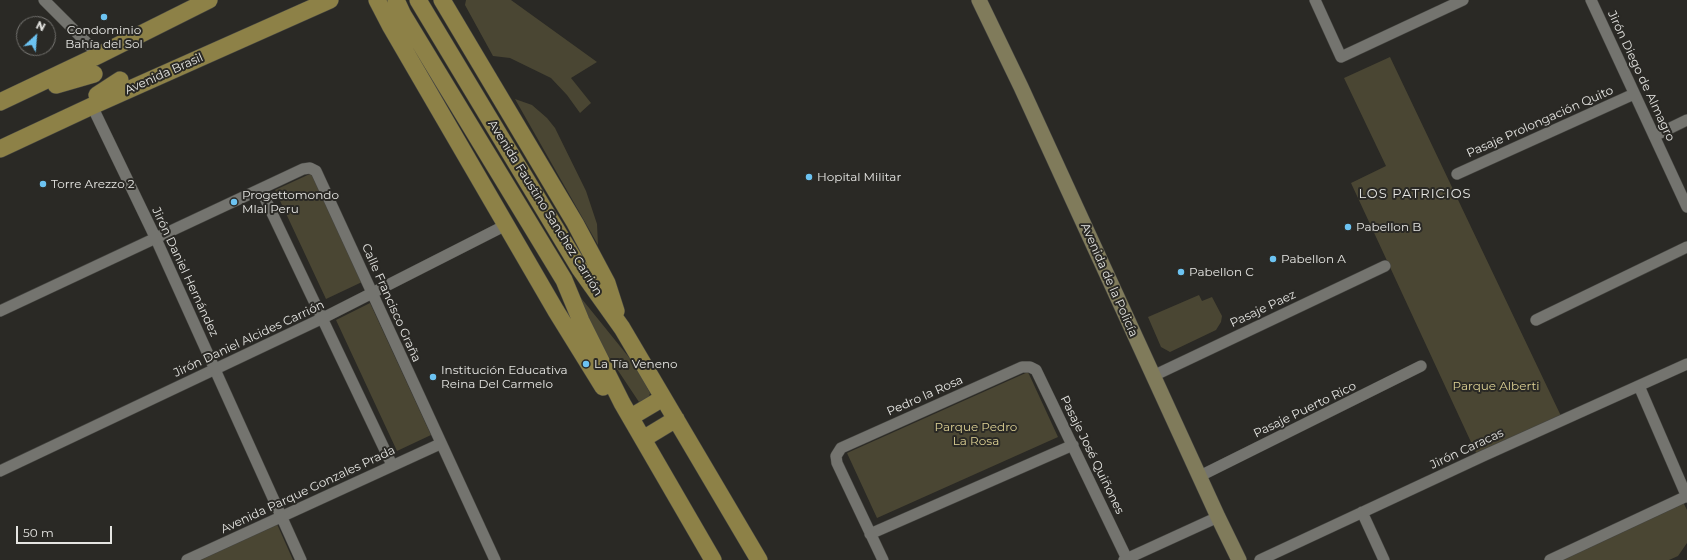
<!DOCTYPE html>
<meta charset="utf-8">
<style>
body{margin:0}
#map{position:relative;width:1687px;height:560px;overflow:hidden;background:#2a2925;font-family:Montserrat,sans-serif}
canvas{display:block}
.north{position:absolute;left:16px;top:16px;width:40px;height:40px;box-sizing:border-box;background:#2a2925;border:1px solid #757471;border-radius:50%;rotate:26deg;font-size:11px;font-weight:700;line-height:16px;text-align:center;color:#e5e5e2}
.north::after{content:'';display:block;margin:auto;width:14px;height:18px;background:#6cc3f2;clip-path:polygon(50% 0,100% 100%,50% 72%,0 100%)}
.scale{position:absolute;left:16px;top:526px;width:96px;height:18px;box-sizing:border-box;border:2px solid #e5e5e2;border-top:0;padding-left:5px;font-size:12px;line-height:14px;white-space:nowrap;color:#e5e5e2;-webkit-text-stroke:3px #2a2925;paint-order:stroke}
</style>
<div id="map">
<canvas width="1687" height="560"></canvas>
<div class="north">N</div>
<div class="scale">50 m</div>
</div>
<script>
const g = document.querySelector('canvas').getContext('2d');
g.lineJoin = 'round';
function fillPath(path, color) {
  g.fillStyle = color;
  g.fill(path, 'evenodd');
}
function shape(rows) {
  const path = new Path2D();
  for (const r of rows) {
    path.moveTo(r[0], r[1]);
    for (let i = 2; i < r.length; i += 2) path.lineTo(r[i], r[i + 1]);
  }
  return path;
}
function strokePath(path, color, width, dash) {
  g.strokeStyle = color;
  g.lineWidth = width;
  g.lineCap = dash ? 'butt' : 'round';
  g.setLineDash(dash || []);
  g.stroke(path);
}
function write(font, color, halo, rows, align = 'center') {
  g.font = font + ' Montserrat,sans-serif';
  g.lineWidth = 4;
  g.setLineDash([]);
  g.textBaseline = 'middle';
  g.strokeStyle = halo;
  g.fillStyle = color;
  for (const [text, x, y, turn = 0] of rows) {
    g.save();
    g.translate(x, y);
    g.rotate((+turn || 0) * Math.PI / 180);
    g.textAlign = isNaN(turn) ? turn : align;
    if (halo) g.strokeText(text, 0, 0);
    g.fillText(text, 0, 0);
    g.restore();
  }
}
fillPath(shape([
 [466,0,511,0,597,62,571,78,591,103,580,113,567,95,551,78,510,58,493,56,465,5],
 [1390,57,1561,416,1477,455,1351,183,1386,166,1344,78],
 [515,99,532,105,547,118,555,128,586,191,597,224,598,245],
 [312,173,362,282,326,299,275,190],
 [577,293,636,366,650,393,649,397,644,401,639,402,599,342],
 [1199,295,1202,301,1212,297,1222,316,1221,322,1216,330,1170,352,1161,347,1148,317],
 [370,303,431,435,397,451,336,320],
 [1028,372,1058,437,877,518,847,453],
 [1682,500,1687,510,1687,543,1678,556,1669,560,1553,560],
 [277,524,293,560,200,560]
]), '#4a4633');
const street = shape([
 [44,0,99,55],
 [1315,0,1341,57,1463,0],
 [1591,0,1687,207],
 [92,106,156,239,301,560],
 [1654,136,1687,120],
 [1457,174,1634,94],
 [261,190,392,465],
 [0,311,303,169,310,168,316,171,495,560],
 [1536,320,1687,247],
 [1153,376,1385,266],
 [1639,386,1687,497],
 [0,471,323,318,506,225],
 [1200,476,1421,366],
 [1362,512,1384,560],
 [870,534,1073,445],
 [187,560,440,444],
 [883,560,837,463,836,456,841,448,1022,367,1030,367,1036,370,1127,559],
 [1124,560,1218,517],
 [1260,560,1483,456,1687,364],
 [1550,560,1687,496]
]);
const secondary = shape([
 [979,0,1021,87,1218,517,1239,560]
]);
const primary = shape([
 [377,0,391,27,556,311,603,387],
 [396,0,403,15,564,280,581,321,622,403,713,560],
 [418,0,580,269,622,328,759,560],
 [442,0,575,223,607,283,616,311],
 [56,85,94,74],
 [97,95,120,80],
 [0,102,99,55,209,0],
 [0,149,92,106,330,0],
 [631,417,663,398],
 [643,439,676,419]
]);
strokePath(street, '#454541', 12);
strokePath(secondary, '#454541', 16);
strokePath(primary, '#454541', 18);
strokePath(street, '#74746f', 11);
strokePath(secondary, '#807b5b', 15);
strokePath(primary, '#8d8147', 17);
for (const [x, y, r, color] of [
 [104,17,4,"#6cc3f2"],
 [809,177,4,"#6cc3f2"],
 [43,184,4,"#6cc3f2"],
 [234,202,4,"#6cc3f2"],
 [1348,227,4,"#6cc3f2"],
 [1273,259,4,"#6cc3f2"],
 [1181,272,4,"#6cc3f2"],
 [586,364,4,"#6cc3f2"],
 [433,377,4,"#6cc3f2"]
]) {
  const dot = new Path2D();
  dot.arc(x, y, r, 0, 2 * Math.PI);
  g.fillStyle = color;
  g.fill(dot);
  strokePath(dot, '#2a2925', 1.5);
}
write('12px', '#e5e5e2', '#2a2925', [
 ["Condominio",104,30,"center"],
 ["Bahía del Sol",104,44,"center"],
 ["Hopital Militar",817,177],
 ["Torre Arezzo 2",51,184],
 ["Progettomondo",242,195],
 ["Mlal Peru",242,209],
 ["Pabellon B",1356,227],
 ["Pabellon A",1281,259],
 ["Pabellon C",1189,272],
 ["La Tía Veneno",594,364],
 ["Institución Educativa",441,370],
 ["Reina Del Carmelo",441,384]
], 'left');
write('12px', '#e5e5e2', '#2a2925', [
 ["Avenida Brasil",164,74,-24],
 ["Jirón Diego de Almagro",1641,76,65],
 ["Pasaje Prolongación Quito",1540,122,-24],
 ["Avenida Faustino Sanchez Carrión",545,208,58],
 ["Jirón Daniel Hernández",185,272,65],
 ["Avenida de la Policía",1109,280,66],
 ["Calle Francisco Graña",391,303,66],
 ["Pasaje Paez",1263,309,-25],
 ["Jirón Daniel Alcides Carrión",249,339,-25],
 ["Pedro la Rosa",925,396,-24],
 ["Pasaje Puerto Rico",1305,410,-26],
 ["Jirón Caracas",1467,449,-25],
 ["Pasaje José Quiñones",1092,455,64],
 ["Avenida Parque Gonzales Prada",308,490,-25]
]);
write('12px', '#ddd194', '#2a2925', [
 ["Parque Alberti",1496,386],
 ["Parque Pedro",976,427],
 ["La Rosa",976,441]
]);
g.letterSpacing = '1px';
write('13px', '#e5e5e2', '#2a2925', [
 ["LOS PATRICIOS",1415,194]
]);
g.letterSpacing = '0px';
</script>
